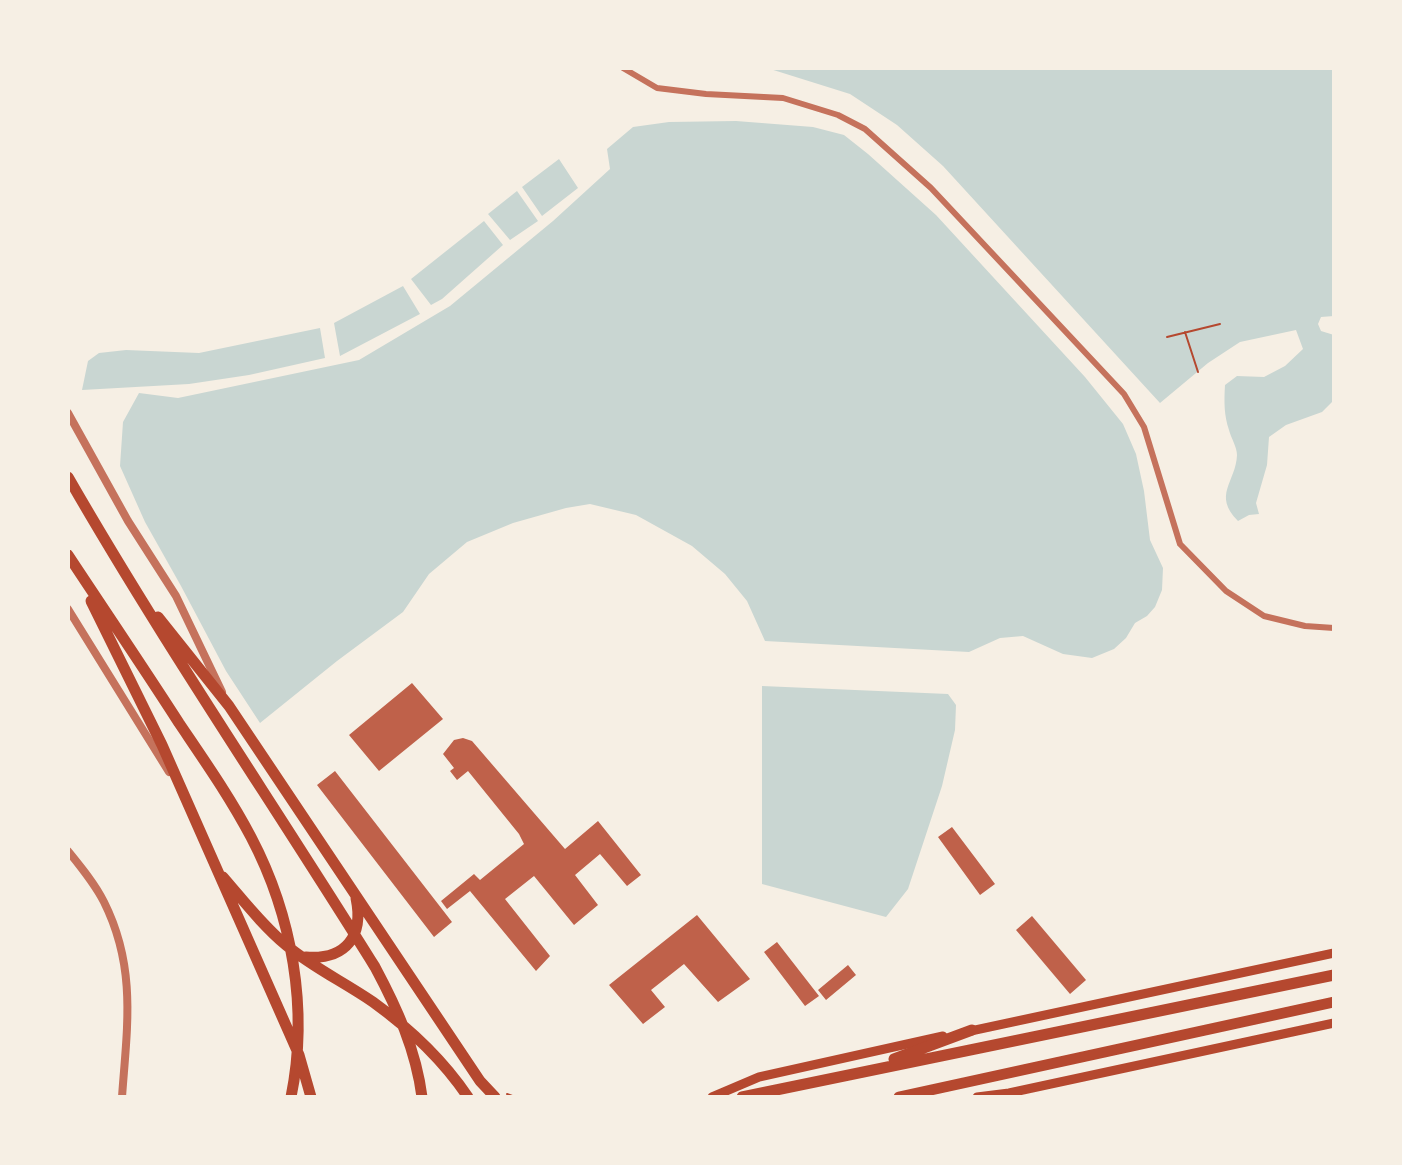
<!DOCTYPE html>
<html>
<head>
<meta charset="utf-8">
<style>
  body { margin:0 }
  #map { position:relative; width:1402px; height:1165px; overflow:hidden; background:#f6efe4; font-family:Barlow,sans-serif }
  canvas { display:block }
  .frame { position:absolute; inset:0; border:70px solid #f6efe4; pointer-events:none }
</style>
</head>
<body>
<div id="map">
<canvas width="1402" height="1165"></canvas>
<div class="frame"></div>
</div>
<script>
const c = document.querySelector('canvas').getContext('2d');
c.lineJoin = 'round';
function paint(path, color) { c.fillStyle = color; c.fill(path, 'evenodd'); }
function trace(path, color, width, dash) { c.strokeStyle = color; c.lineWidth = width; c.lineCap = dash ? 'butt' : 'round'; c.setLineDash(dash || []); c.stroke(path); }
paint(new Path2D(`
  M767,68H1334V316L1321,317L1318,324L1321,331L1334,335V400L1322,412L1286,425L1269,437L1267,465L1256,503L1259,514L1249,515L1238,521C1212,495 1236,482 1237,455C1237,447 1231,438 1229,430C1224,415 1224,402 1225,385L1237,376L1264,377L1285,366L1303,349L1296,330L1240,342L1208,363L1160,403L943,166L897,125L850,94Z
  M736,121L813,127L844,135L868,154L936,215L1085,377L1123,424L1136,454L1144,491L1150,540L1163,568L1162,590L1155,607L1147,616L1135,623L1126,638L1114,649L1092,658L1063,654L1023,636L1000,638L969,652L765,641L747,601L725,574L692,546L636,515L590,504L566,508L513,523L467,542L429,574L403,612L337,661L260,723L226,671L181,586L145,522L120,466L123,422L139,393L178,398L359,360L450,306L553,221L610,169L607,149L633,127L669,122Z
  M559,159L578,188L542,216L522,187Z
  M517,191L538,221L510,240L488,214Z
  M484,221L503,245L442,299L431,305L411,279Z
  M403,286L420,314L340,356L334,323Z
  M320,328L325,358L249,375L189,384L82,390L88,361L99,353L126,350L199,353Z
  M762,686L948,694L956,705L955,730L942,786L908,889L886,917L762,884Z`), '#c9d6d2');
paint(new Path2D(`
  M412,683L443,719L379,771L349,735Z
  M463,738L472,741L565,849L598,821L641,875L627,886L600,854L575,875L598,905L574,925L534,876L505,899L550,956L536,971L470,891L447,909L441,901L474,874L480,880L524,844L519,834L468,771L457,780L450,771L454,768L443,754L454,740Z
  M335,771L452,922L434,937L317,785Z
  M952,827L995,884L980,895L938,837Z
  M697,915L750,979L718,1002L684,964L651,990L665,1007L643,1024L609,985Z
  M1032,916L1086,980L1070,994L1016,930Z
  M777,942L819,996L805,1006L764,952Z
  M848,965L856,975L826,1000L818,990Z`), '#bf614a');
trace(new Path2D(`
  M1185,332L1198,372
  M1167,337L1220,324
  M507,1094L515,1097`), '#b5482f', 2);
trace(new Path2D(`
  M623,68L657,88L706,94L783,98L838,115L865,129L931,188L1124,394L1144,427L1180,544L1226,591L1264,616L1305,626L1334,628`), '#c5725c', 6);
trace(new Path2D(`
  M68,413L128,521L176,596L222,692
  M68,609L169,772
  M68,851C81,867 95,884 104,902C137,968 127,1027 122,1097`), '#c5725c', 8);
trace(new Path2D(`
  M966,1032L1334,953
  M712,1097L759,1077L943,1036
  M977,1097L1009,1093L1334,1023`), '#b5482f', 9);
trace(new Path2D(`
  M68,477C164,644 273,803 375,967C397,1008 416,1050 422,1097
  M68,555C105,611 143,667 179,723C204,760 230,797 251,837C292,915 309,1009 291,1097
  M91,601L162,745L299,1055L311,1097
  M158,617L229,706L480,1081L495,1097
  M223,877C243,900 262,925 286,945C312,967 344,982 373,1002C409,1028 443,1060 468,1097
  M306,957C346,960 364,936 356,898
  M894,1059L972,1030
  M742,1097L1334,975
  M899,1097L1334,1002`), '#b5482f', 11);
</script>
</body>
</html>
